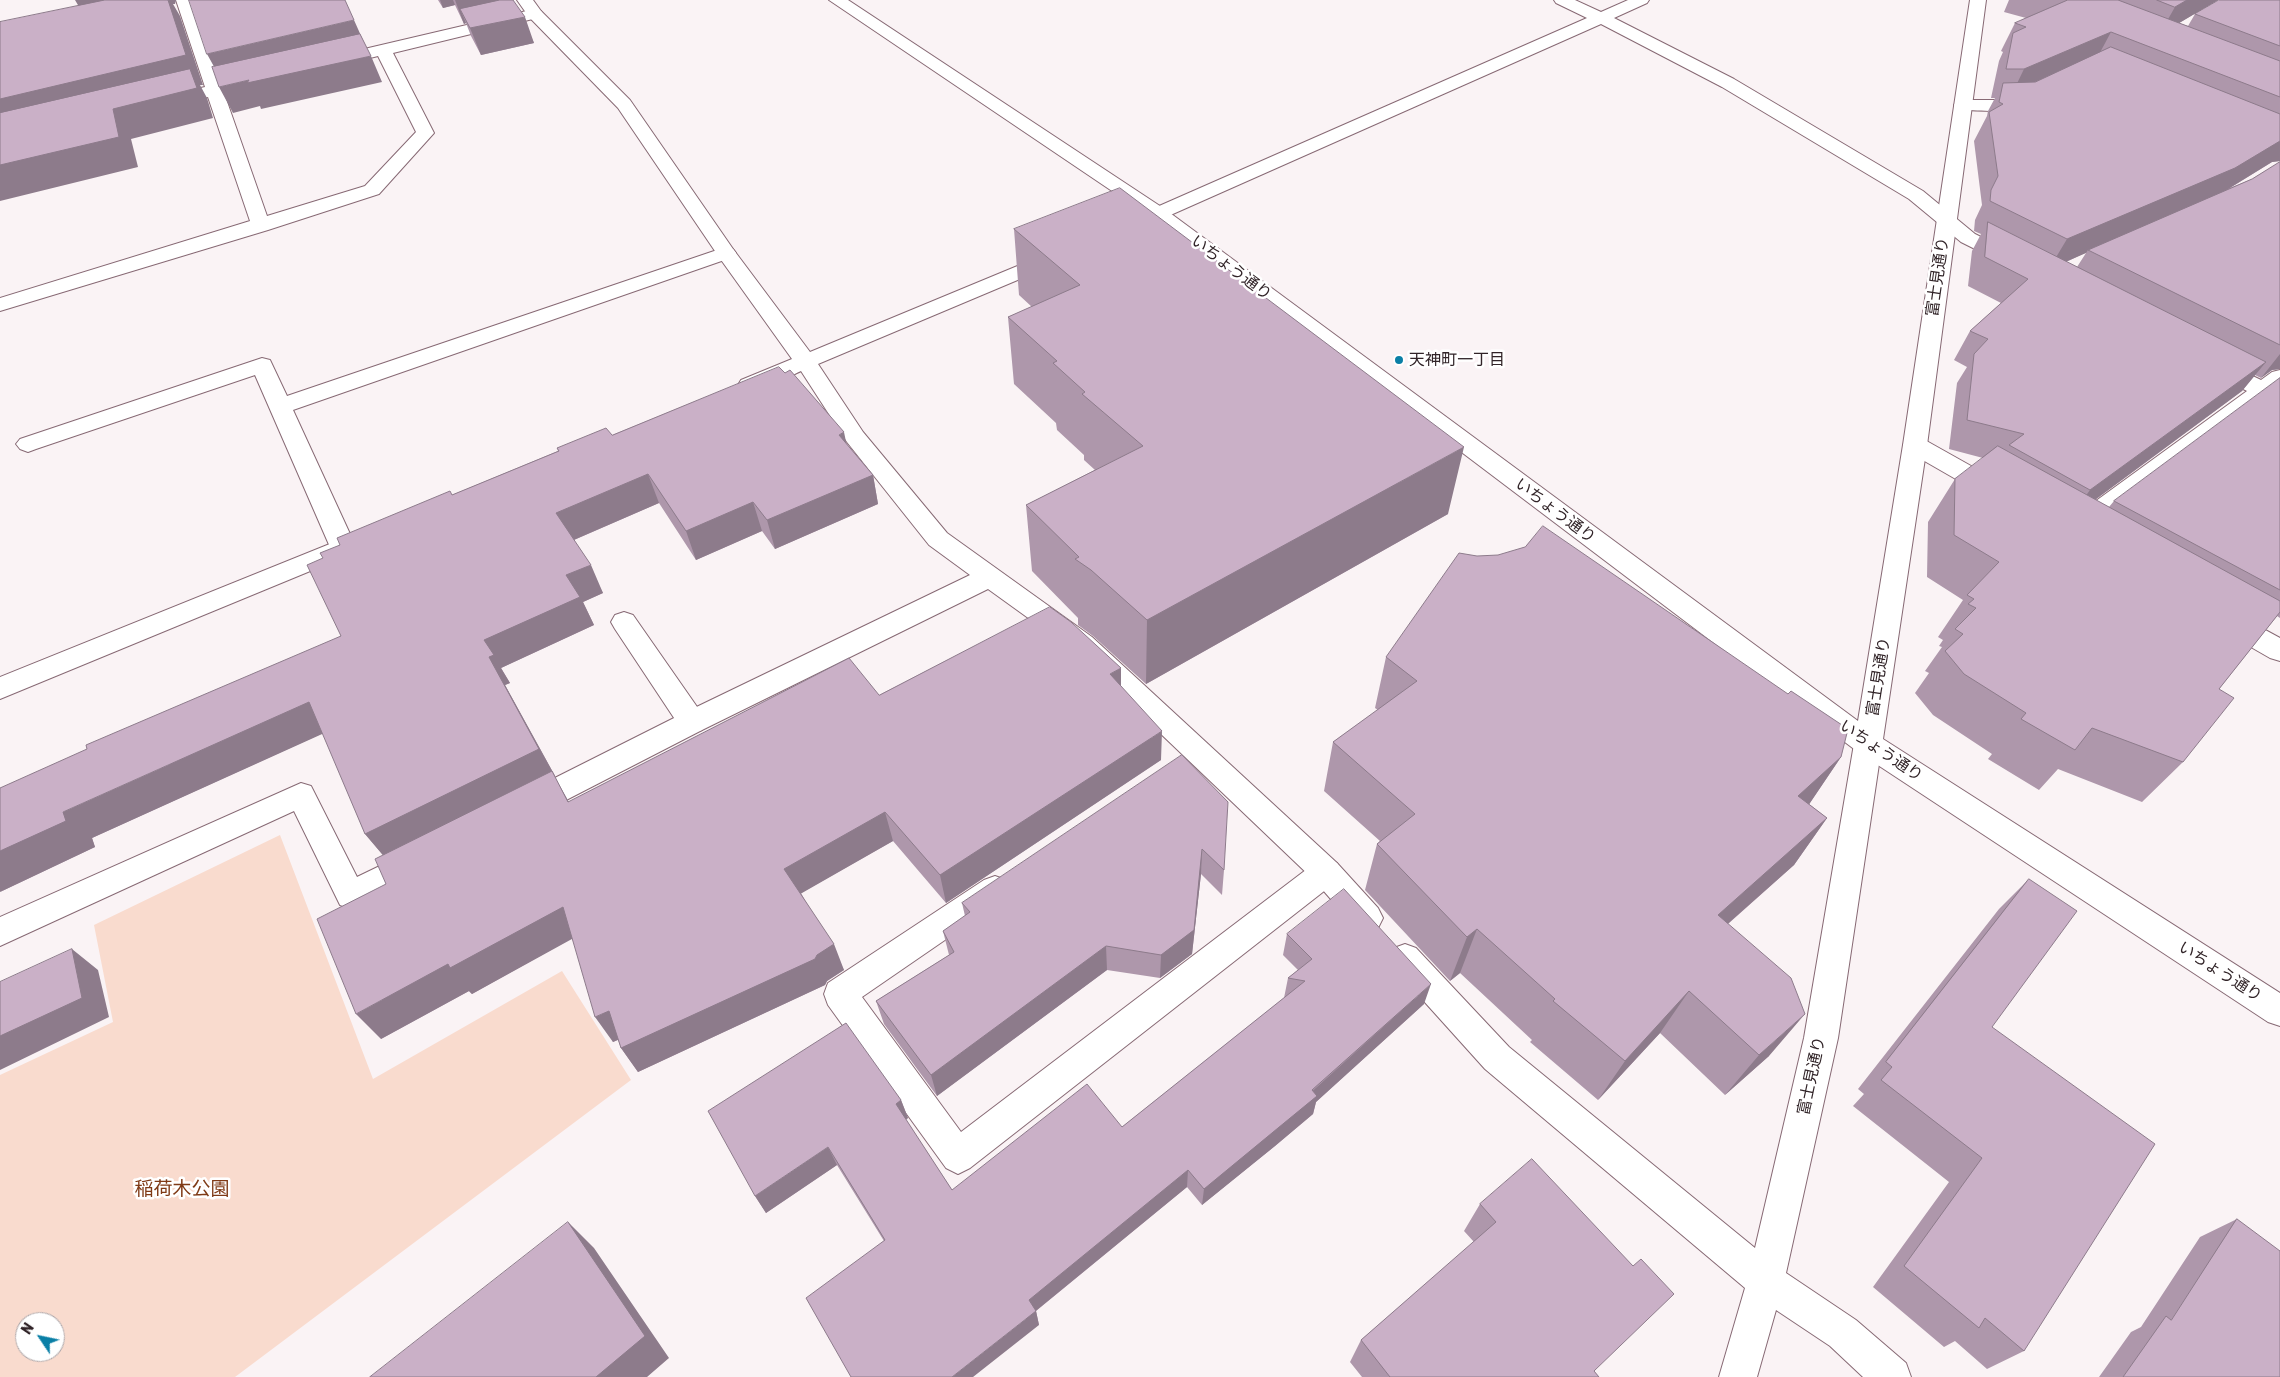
<!DOCTYPE html>
<html>
<head>
<meta charset="utf-8">
<style>
  body { margin:0 }
  #map { position:relative; width:2280px; height:1377px; overflow:hidden; background:#faf3f5; font-family:Rubik,sans-serif }
  canvas { display:block }
  .north { position:absolute; left:15px; top:1312px; width:50px; height:50px; box-sizing:border-box; background:#fff; border:1px solid #ada7a9; border-radius:50%; rotate:304deg; font-size:14px; font-weight:700; line-height:20px; text-align:center; color:#312428 }
  .north::after { content:''; display:block; margin:auto; width:18px; height:22px; background:#0a7fa6; clip-path:polygon(50% 0,100% 100%,50% 72%,0 100%) }
</style>
</head>
<body>
<div id="map">
<canvas width="2280" height="1377"></canvas>
<div class="north">N</div>
</div>
<script>
const c = document.querySelector('canvas').getContext('2d');
c.lineJoin = 'round';
function paint(path, color) { c.fillStyle = color; c.fill(path, 'evenodd'); }
function trace(path, color, width, dash) { c.strokeStyle = color; c.lineWidth = width; c.lineCap = dash ? 'butt' : 'round'; c.setLineDash(dash || []); c.stroke(path); }
function label(font, color, halo, rows, align = 'center') {
  c.font = font + ' Rubik,"Noto Sans JP",sans-serif'; c.lineWidth = 5; c.setLineDash([]); c.textBaseline = 'middle'; c.strokeStyle = halo; c.fillStyle = color; for (const [text, x, y, turn = 0] of rows) {
    c.save(); c.translate(x, y); c.rotate((+turn || 0) * Math.PI / 180); c.textAlign = isNaN(turn) ? turn : align; if (halo) c.strokeText(text, 0, 0); c.fillText(text, 0, 0); c.restore();
  }
}
paint(new Path2D(`
  M280,835L373,1079L562,971L631,1080L235,1377H0V1075L113,1022L94,925ZM25,1322H55V1352H25Z`), '#f9dbce');
const service = new Path2D(`
  M176,0H192L221,83L256,75L262,76L265,80L262,84L224,93L267,216L365,186L416,132L378,56L366,59L360,58L357,54L360,50L535,9L541,11L543,14L541,17L393,53L434,133L379,194L268,230L0,311V298L250,221L208,97L167,106L161,105L158,101L161,97L205,87Z
  M726,247L733,249L736,253L733,257L293,410L356,547L352,553L343,556L334,553L330,547L255,375L36,449L28,452L20,449L16,444L20,439L262,358L270,360L287,396Z
  M624,612L633,615L702,714L706,722L702,730L692,733L682,730L615,629L611,622L615,615Z
  M1326,859L1337,863L1341,872L1337,881L970,1168L958,1174L946,1168L828,1005L824,994L828,983L984,880L995,876L1006,880L1010,889L1006,898L862,997L961,1132L1315,863Z`);
const minor = new Path2D(`
  M517,0H533L541,11L630,100L733,249L810,352L1044,255L1051,253L1058,255L1061,259L1058,263L818,364L863,432L947,533L1092,637L1337,863L1378,908L1383,918L1378,928L1367,932L1356,928L1315,881L1074,651L988,589L702,730L539,814L529,817L519,814L514,805L519,796L682,714L970,575L929,545L847,442L801,371C784,379 760,395 741,390L738,385L741,380L792,359L719,257L618,108L529,17Z
  M1554,0H1575L1601,12L1628,0H1649L1647,3L1614,18L1734,79L1923,191L1975,234L2017,255L2020,259L2017,263L2010,265L2003,263L1961,242L1909,199L1722,87L1601,24L1139,229L1132,231L1125,229L1122,225L1125,221L1587,18L1556,3Z
  M2028,93L2034,94L2037,98C2024,116 1983,110 1963,110L1957,109L1954,105L1957,101L1963,100H2010Z
  M2217,359L2261,380L2272,372L2280,370V406L2264,400L2085,534L2076,537L2067,534L2064,528L2067,522L2247,391L2209,371L2206,366L2209,361Z
  M1915,437L1923,439L2005,485L2008,491L2005,497L1996,499L1987,497L1907,451L1903,445L1907,439Z
  M357,533L366,536L370,542L366,548L0,699V677Z
  M2225,610L2234,613L2280,638V661L2270,658L2216,627L2212,620L2216,613Z
  M1868,733L1878,736L1882,744L1838,1038L1786,1273L1856,1320L1906,1363L1911,1377H1863L1830,1346L1776,1310L1757,1377H1719L1745,1288L1485,1069L1394,968L1389,958L1394,948L1405,944L1416,948L1509,1047L1755,1248L1804,1038L1854,744L1858,736Z
  M301,783L311,786L357,877L417,848L428,852L432,861L428,870L362,905L351,909L340,905L294,811L0,946V917Z`);
const tertiary = new Path2D(`
  M829,0H848L1166,210L1858,721L1903,445L1970,0H1986L1927,445L1883,739L2280,993V1026L2268,1022L1858,752L1152,218Z`);
trace(service, '#876974', 2);
trace(minor, '#876974', 2);
trace(tertiary, '#876974', 2);
paint(service, '#fff');
paint(minor, '#fff');
paint(tertiary, '#fff');
paint(new Path2D(`
  M438,0H513L534,43L481,55L471,36L466,23L464,24L455,5L443,8Z
  M2009,0H2218L2179,23L2188,26L2195,14L2280,0V161L2272,162L2230,188L2252,179L2280,162V369L2272,370L2261,378L2255,375L2242,391L2095,500L2109,507L2114,501L2280,378V618L2277,616L2219,689L2183,762L2142,802L2058,769L2039,790L1988,759L1992,754L1933,715L1915,693L1929,673L1925,671L1942,647L1939,646L1943,640L1938,637L1963,600L1927,577L1928,522L1955,479L1983,458L1949,449L1957,383L1967,367L1954,360L1970,331L2001,303L1968,286L1972,251L1981,234L1974,231L1975,220L1982,205L1974,141L1987,116L1988,111L1995,98H1991L1999,61L2003,52L2001,51L2015,23L2026,18L2004,12ZM2085,253H2086L2077,267L2066,262Z
  M1014,229L1448,514L1146,684L1093,636L1078,625V618L1032,571L1026,505L1095,470L1084,460V455L1057,430L1056,423L1014,384L1008,317L1032,307L1019,295Z
  M612,435L847,444L873,475L878,504L775,549L762,531L696,560L659,503L574,540L603,593L583,602L594,625L501,668L510,683L505,685L555,776H554L569,802L879,695L1121,686L1161,760L946,903L893,841L801,893L844,970L827,981L825,985L638,1072L621,1048L618,1040L613,1042L572,938L472,994L469,991L381,1039L386,884L383,855L365,834L323,733L92,838L95,847L0,892L341,636L323,558L340,545L452,495L558,451L557,448Z
  M1386,657L1841,757L1809,804L1827,818L1794,865L1728,924L1769,1056L1725,1095L1660,1033L1598,1100L1530,1042L1532,1040L1460,973L1450,981L1365,890L1377,844L1380,841L1324,791L1333,742L1378,710L1375,708Z
  M1182,755L1224,870L1222,895L1201,874L1192,954L1160,978L1107,970L937,1096L884,1024L876,1001L949,955L943,931L965,916L962,903Z
  M2029,879L1992,1027L2024,1351L1987,1369L1955,1341L1944,1347L1873,1287L1949,1182L1853,1106L1864,1094L1858,1089L1999,909Z
  M1287,934L1424,1004L1316,1102L1313,1114L1275,1146L1202,1205L1187,1187L1036,1311L1039,1325L884,1241L837,1165L766,1213L755,1196L901,1100L908,1118L906,1120L952,1190L1122,1127L1284,998L1288,978L1298,970L1283,955Z
  M1532,1159L1594,1371L1599,1377H1362L1350,1362L1361,1340L1474,1242L1464,1231L1480,1204Z
  M2237,1219L2280,1377H2099L2131,1332L2141,1327L2200,1237Z`), '#ae97ab');
paint(new Path2D(`
  M75,0H176L175,4H173L180,16L203,85H200L207,98L213,118L131,139L138,167L0,201V99L88,22Z
  M440,0H453L455,5L443,8Z
  M455,0H508L460,9L466,23L464,24Z
  M2187,0H2218L2159,35L2175,7Z
  M525,17L534,43L481,55L470,28Z
  M354,20L366,47L222,81L207,54Z
  M2111,32L2096,60L2010,98L2024,69Z
  M371,56L382,82L261,109L260,106L233,113L219,87L249,80Z
  M2280,141V161L2272,162L2215,197L2088,250L2086,253L2049,269L2067,239Z
  M2280,354V369L2272,370L2261,378Z
  M2266,362L2242,391L2069,519L2090,490Z
  M844,432L850,461L839,435Z
  M1464,447L1448,514L1146,684L1147,620Z
  M648,474L659,503L569,542L556,513Z
  M873,475L878,504L775,549L767,520Z
  M753,502L762,531L696,560L686,531Z
  M591,565L603,593L583,602L594,625L501,668L510,683L505,685L555,776H554L585,831L387,860L365,834L489,657L484,640L566,575Z
  M1121,668V699L1110,674Z
  M309,702L331,730L92,838L95,847L0,892V851L63,812Z
  M1162,731L1161,760L946,903L940,875Z
  M1841,757L1808,806L1798,796Z
  M885,812L893,841L795,897L784,869Z
  M1827,818L1794,865L1688,959L1718,915Z
  M1202,849L1201,874L1192,954L1160,978L1161,955Z
  M563,907L581,934L472,994L469,991L381,1039L356,1014L448,964Z
  M1477,929L1460,973L1450,981L1467,937Z
  M834,944L844,970L827,981L825,985L638,1072L621,1048Z
  M1106,946L1107,970L937,1096L931,1075Z
  M72,949L98,970L109,1017L0,1070V1036Z
  M1431,984L1424,1004L1316,1102L1313,1114L1275,1146L1202,1205L1204,1189Z
  M1689,991L1660,1033L1598,1100L1625,1061Z
  M609,1011L626,1036L613,1042L595,1017Z
  M1805,1014L1769,1056L1725,1095L1759,1055Z
  M901,1100L908,1118L902,1122L896,1104Z
  M828,1147L837,1165L766,1213L755,1196Z
  M1188,1170L1187,1187L1032,1314L1029,1300Z
  M568,1222L594,1248L669,1358L647,1377H596Z
  M1036,1311L1039,1325L973,1377H952Z`), '#8d7b8b');
const building = new Path2D(`
  M105,0H168L186,55L0,99V22Z
  M189,0H345L354,20L207,54Z
  M500,0H513L525,17L470,28L460,9Z
  M2068,0H2118L2280,61V97L2111,32L2024,69H2006L2013,33L2026,27L2015,23Z
  M2157,0H2187L2175,7Z
  M2219,0H2280V46L2195,14Z
  M360,34L371,56L247,83L249,80L219,87L212,67Z
  M2111,47L2280,114V141L2235,168L2067,239L1990,201L1991,190L1998,176L1989,112L2003,104L1999,102L2003,83L2035,82Z
  M190,69L197,88L113,109L119,137L0,165V113Z
  M2280,162V345L2088,250L2252,179Z
  M1120,188L1464,447L1147,620L1091,570L1075,559L1079,557L1026,505L1143,446L1082,394L1085,392L1053,363L1057,361L1008,317L1080,285L1014,229Z
  M1988,222L2266,362L2090,490L2009,445L2024,434L1967,420L1974,354L1988,339L1970,331L2028,279L1985,257Z
  M779,367L785,373L790,370L844,432L839,435L873,475L767,520L753,502L686,531L648,474L556,513L591,565L566,575L580,597L484,640L494,655L489,657L539,749L365,834L309,702L63,812L66,821L0,851V788L87,749L86,745L341,636L307,565L323,558L320,553L340,545L337,538L450,491L452,495L559,451L557,448L606,428L612,435Z
  M2280,378V590L2114,501Z
  M1998,446L2280,601V612L2219,689L2234,698L2183,762L2092,728L2075,750L2021,719L2026,713L1964,674L1945,651L1963,634L1955,629L1976,608L1968,604L1974,599L1967,595L1999,562L1954,535L1955,479Z
  M1543,526L1788,694L1791,691L1848,729L1841,757L1798,796L1827,818L1718,915L1791,978L1805,1014L1759,1055L1689,991L1625,1061L1553,1001L1555,999L1477,929L1467,937L1377,844L1415,814L1333,742L1417,681L1386,657L1459,553L1477,556L1498,555L1525,547Z
  M1050,607L1071,622L1121,668L1110,674L1162,731L940,875L885,812L784,869L834,944L817,955L815,959L621,1048L609,1011L595,1017L563,907L450,968L448,964L356,1014L317,919L386,884L375,859L552,771L568,802L849,658L879,695Z
  M1182,755L1228,802L1224,870L1202,849L1194,930L1161,955L1106,946L931,1075L876,1001L954,952L943,931L970,912L962,903Z
  M2029,879L2077,911L1992,1027L2155,1144L2024,1351L1985,1318L1979,1328L1904,1266L1982,1158L1881,1080L1892,1067L1886,1062Z
  M1344,889L1431,984L1312,1090L1317,1096L1278,1128L1204,1189L1188,1170L1029,1300L1036,1311L952,1377H851L806,1298L885,1240L828,1147L755,1196L708,1111L846,1023L901,1100L896,1104L952,1190L1087,1084L1122,1127L1305,981L1288,978L1312,959L1287,934Z
  M72,949L82,998L0,1036V982Z
  M1532,1159L1633,1266L1641,1259L1674,1294L1594,1371L1599,1377H1390L1361,1340L1496,1222L1480,1204Z
  M2237,1219L2280,1251V1377H2123L2166,1316L2171,1320Z
  M568,1222L645,1336L596,1377H370Z`);
paint(building, '#cab0c7');
trace(building, '#8d7b8b', 1);
for (const [x, y, r, color] of [
  [1399,360,5,"#0a7fa6"]
]) { const dot = new Path2D(); dot.arc(x, y, r, 0, 2 * Math.PI); c.fillStyle = color; c.fill(dot); trace(dot, '#fff', 2); }
label('16px', '#312428', '#fff', [
  ["いちょう通り",1231,268,37],
  ["富士見通り",1938,277,-82],
  ["いちょう通り",1555,511,37],
  ["富士見通り",1879,677,-81],
  ["いちょう通り",1881,751,34],
  ["いちょう通り",2220,972,33],
  ["富士見通り",1812,1076,-78]
]);
label('16px', '#312428', '#fff', [
  ["天神町一丁目",1409,360]
], 'left');
label('19px', '#7f3a16', '#fff', [
  ["稲荷木公園",182,1190]
]);
</script>
</body>
</html>
